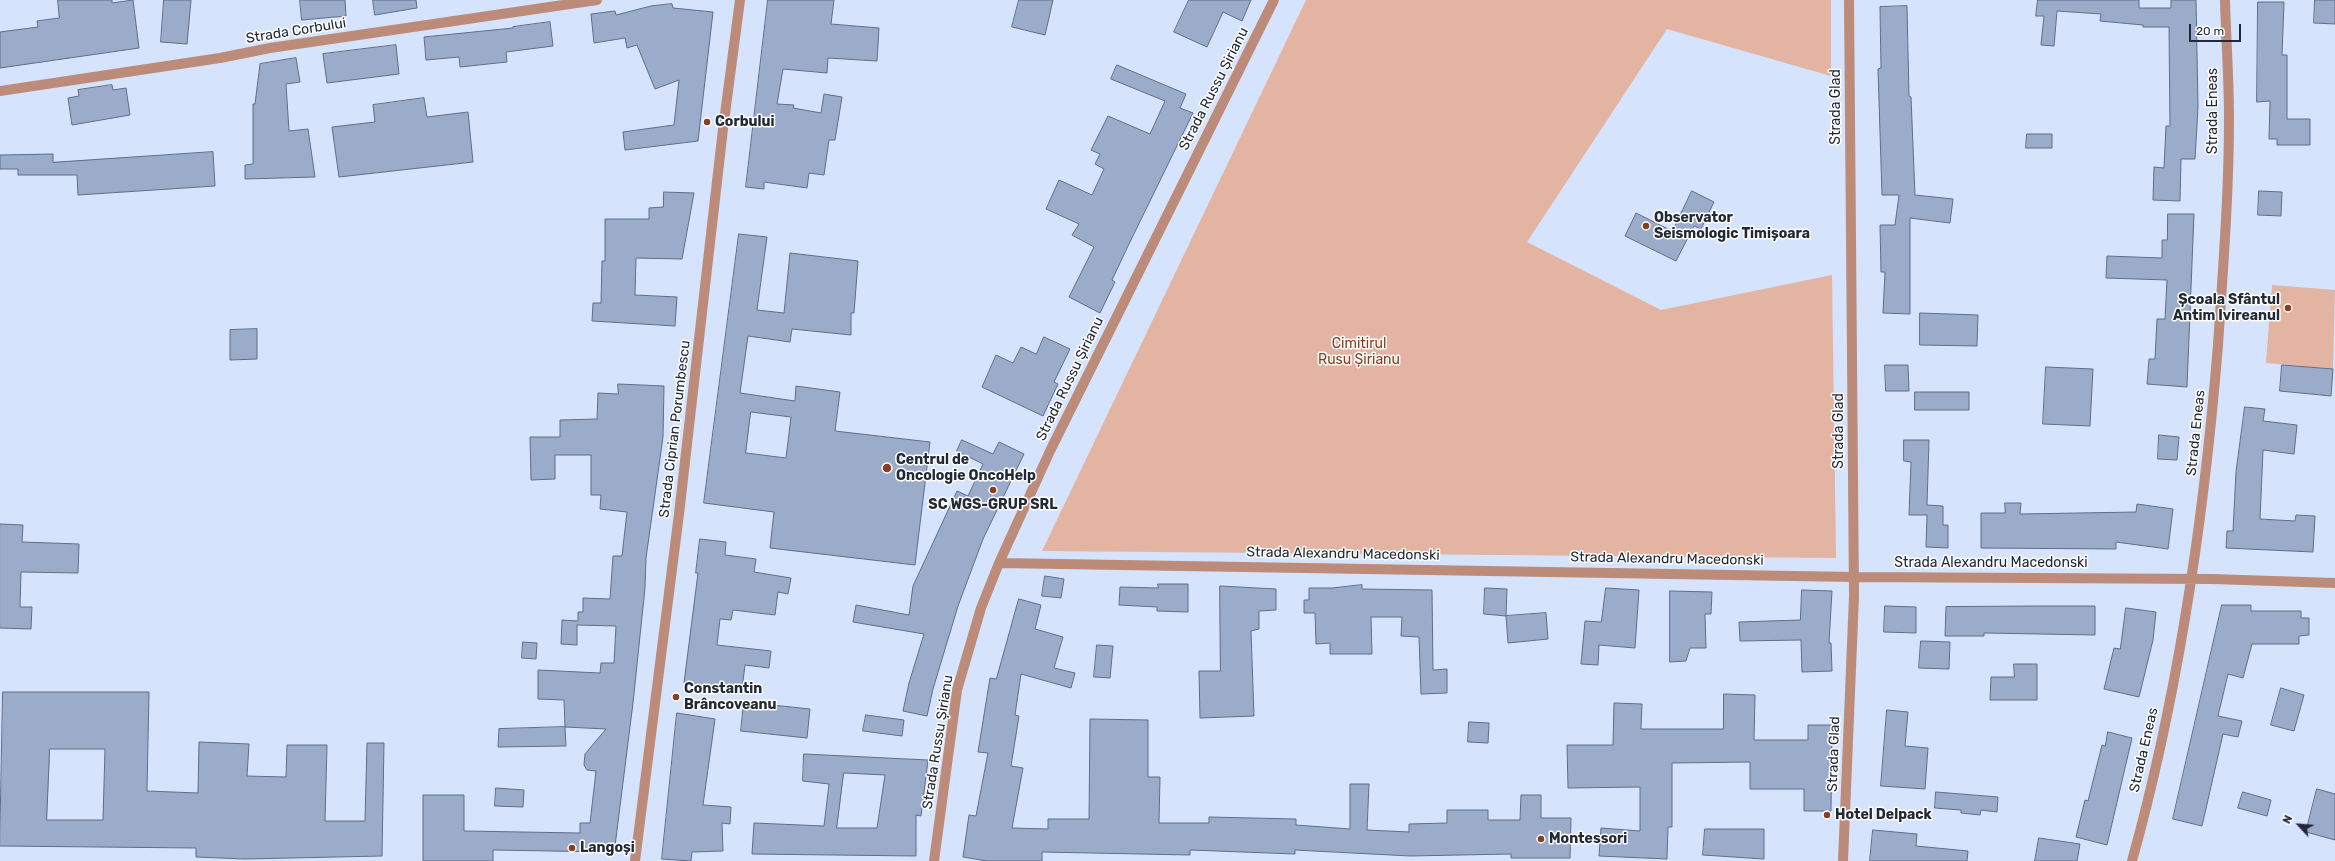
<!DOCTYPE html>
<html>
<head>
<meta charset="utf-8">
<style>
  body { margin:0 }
  #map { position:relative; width:2335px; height:861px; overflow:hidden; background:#d6e3fd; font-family:Rubik,sans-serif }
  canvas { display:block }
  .north { position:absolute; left:2279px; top:805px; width:40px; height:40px; -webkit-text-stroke:3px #fff; paint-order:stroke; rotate:296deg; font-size:11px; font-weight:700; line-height:16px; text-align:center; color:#222835 }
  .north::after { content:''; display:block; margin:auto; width:14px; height:18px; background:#222835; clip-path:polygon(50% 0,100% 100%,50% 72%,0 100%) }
  .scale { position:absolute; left:2189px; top:24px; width:52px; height:18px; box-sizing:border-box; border:2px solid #222835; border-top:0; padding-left:5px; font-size:12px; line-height:14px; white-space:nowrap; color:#222835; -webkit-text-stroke:3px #fff; paint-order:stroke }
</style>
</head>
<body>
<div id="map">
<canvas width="2335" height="861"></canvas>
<div class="north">N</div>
<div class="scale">20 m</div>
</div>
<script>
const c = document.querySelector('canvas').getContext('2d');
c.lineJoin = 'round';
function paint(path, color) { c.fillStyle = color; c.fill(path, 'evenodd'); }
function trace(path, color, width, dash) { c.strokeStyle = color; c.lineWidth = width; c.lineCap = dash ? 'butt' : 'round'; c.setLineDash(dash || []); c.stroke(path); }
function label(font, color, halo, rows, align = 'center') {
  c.font = font + ' Rubik,sans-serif'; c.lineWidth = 3; c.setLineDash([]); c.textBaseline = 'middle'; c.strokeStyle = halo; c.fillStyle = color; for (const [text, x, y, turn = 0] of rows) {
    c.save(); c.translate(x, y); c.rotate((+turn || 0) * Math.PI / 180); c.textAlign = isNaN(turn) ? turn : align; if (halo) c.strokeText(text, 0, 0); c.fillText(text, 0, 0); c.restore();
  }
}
paint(new Path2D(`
  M1306,0H1831V76L1667,29L1527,242L1661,310L1832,275L1836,558L1042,551Z
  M2272,285L2335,290L2333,369L2266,363Z`), '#e4b4a2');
const building = new Path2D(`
  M58,0H112V3L133,0L139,48L0,68V32L38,27L37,21L59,18Z
  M164,0H191L187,44L161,42Z
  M300,0H345L346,16L302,20Z
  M373,0H416L417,8L375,15Z
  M768,0H834L831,24L879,28L877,61L828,58L827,73L783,69L777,104L794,105L793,108L821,113L824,94L842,97L835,140H829L824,175L809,173L807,188L764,182V189L746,187Z
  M1019,0H1053L1045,35L1012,27Z
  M1189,0H1251L1242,21L1223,12L1207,47L1174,32Z
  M2038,0H2139V8H2171V0H2196L2198,107L2195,159H2181L2180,201L2153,200L2154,167L2164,168L2166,126H2170L2169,27H2143V25L2100,21L2101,14L2057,11L2054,46L2041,45L2044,16H2036Z
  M2315,0H2335V24L2314,23Z
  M2258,2H2284L2282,55H2287V119H2310V145H2277V139H2269L2270,101L2257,102Z
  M672,4L673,8L713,12L698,141L625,150L623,132L674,125L679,80L655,89L637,45L627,48L625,38L594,43L591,14L615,11L616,15L651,6Z
  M1907,6L1909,96L1911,97L1915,195L1953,199L1950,223L1910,218V314L1883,313L1885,272H1881L1880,225H1895L1899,195H1882L1878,69L1881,68L1880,7Z
  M550,22L553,46L506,52L507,62L460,67L459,57L426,60L424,37L513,28V27Z
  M396,45L399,74L327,83L323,54Z
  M296,58L300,82L286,84L289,131L308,129L315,177L245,179V165L253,164V104H255L260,64Z
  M1117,65L1186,94L1180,108L1193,113L1128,246L1112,280L1115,282L1100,313L1069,297L1094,247L1072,235L1079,224L1046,209L1059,180L1092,195L1104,169L1095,164L1100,154L1091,150L1108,116L1150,134L1165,101L1111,79Z
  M112,85L113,90L126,88L130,115L72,125L68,98L79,96L78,90Z
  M424,98L427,117L468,112L473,162L339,177L332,127L375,122L373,105Z
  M2027,134H2052V148H2026Z
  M213,152L215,186L78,195L77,175H18V169H0V155L53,154V162Z
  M1692,191L1714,202L1701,229L1694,226L1676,261L1625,236L1636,213L1672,231Z
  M2259,191L2282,192L2281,216L2258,215Z
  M664,192L694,193L682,259L636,258L635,295L677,297L675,326L592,321L593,303H601L602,261H605V219H649V208L663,207Z
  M2168,214H2194L2187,387L2147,384L2149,359H2155L2157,319H2165L2167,280L2106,278L2107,256L2162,258V240H2167Z
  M739,234L767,237L757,310L784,313L790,253L858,261L854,313H851V335L792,329L790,342L748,336L740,393L795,401L796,386L840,392L835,431L930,442L915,565L770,548L774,512L704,503ZM751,412L791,417L786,458L746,453Z
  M1920,313L1978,315L1977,346L1920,345Z
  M257,329V359L230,360V330Z
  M1044,337L1070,349L1054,382L1058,384L1043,416L982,387L996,355L1013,363L1021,347L1036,354Z
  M1885,365H1908L1909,391H1886Z
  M2282,365L2333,369L2331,396L2280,391Z
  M2046,367L2093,369L2090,426L2043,424Z
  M618,384L664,386L663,437L646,558L645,588L633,703L615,846L608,852L493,850V861H423V795H464V831L580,833V823H590L596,771L587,770L584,765L585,754L606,729L565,727L564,700L538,699V670L600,673L601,663H614L616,626L577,625V645L561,644L562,620L578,621V612H583V598L610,599L613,556H622L627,512L600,509L601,495H591V455H555V479L531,480L530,437H560V420L597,419L598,393L618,394Z
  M1915,392H1969V410H1915Z
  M2245,407L2265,409L2263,421L2297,425L2294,454L2263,450L2260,519L2295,521L2296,515L2315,516L2313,552L2226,548L2227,531H2233L2236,472Z
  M2159,435L2179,437L2177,460L2158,459Z
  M962,440L993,454L999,442L1024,454L983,539L958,606L933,689L927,716L903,711L909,683L924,634L853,622L856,605L909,615L913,586L957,491L968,496L983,464L957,451Z
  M1904,440H1929L1927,505L1943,506V525H1948V548L1926,547L1927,515H1909L1911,462L1904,461Z
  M2005,503H2021L2020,514L2136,512L2137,504L2173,509L2168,549L2116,542V549L1981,548V513H2005Z
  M0,524L23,525L22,542L79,544L78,573L21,572L20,607H32L31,629L0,628Z
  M700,539L726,542L725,555L756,559L754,572L791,578L788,594L778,592L775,615L733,610L731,620L720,619L717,645L771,651L769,668L745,665L742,689L684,683L698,573H696Z
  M1045,576L1064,579L1061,598L1042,596Z
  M1158,584H1188V612L1157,611V607L1119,605L1120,587L1158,588Z
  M1362,585V589L1432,590L1433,670L1447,669V693L1421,694L1419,637L1401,636L1402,617H1371L1372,654H1330V643L1316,644L1315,613H1304V600H1309V588H1332Z
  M1220,586L1276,589V610L1259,611V629L1251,631L1254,716L1200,718L1199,671H1220Z
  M1485,588L1507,589L1506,616L1484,614Z
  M1606,588L1639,590L1635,648L1599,645L1598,665L1581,664L1585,621L1601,622Z
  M1802,590L1832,591L1829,643H1831L1832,671L1802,672L1801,640L1740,641L1739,622L1800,620Z
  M1670,591L1712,592L1711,614H1705L1706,648H1690L1686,661L1670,662Z
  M1019,599L1041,605L1035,629L1063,637L1054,668L1075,673L1071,688L1021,674L1015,715L1019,716L1011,766L1023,768L1012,828L1048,829V819H1089L1090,719L1148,720V777H1160L1159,823H1209V817L1296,819V825L1350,829V784H1369L1367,830L1409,832V824L1447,823V810H1488V820H1520L1521,795H1541V818H1571L1570,858H1511V854L1410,856L1295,850V854L1190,850V855L1042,852V861H987L963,857L969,815L976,816L988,753L978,752L990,678L996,679Z
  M2222,605H2251V611H2301V618H2309V635L2299,636V644H2252L2243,678L2228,674L2218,716L2242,721L2238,737L2223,734L2202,826L2173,819Z
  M1885,606L1916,607V633L1884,632Z
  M2034,606H2095V635L1984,633V636H1945L1946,607Z
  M2126,608L2156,612L2153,640L2139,697L2104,689L2114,648L2120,649Z
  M1546,613L1548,639L1508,643L1506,616Z
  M1921,641L1950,642L1949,669L1919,668Z
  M523,642L537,643L536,659L522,658Z
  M1097,645L1113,646L1110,678L1094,677Z
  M2014,664H2037V700H1990L1991,677H2014Z
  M2281,688L2304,695L2294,731L2271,725Z
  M3,692H149L147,791L198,793L199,742L249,744L247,776L286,777L287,745H327L325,821H365L367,743H384L382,856L245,859L196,857V848L0,846ZM50,749H105L103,820H47Z
  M1724,694L1755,695L1754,740H1808V725H1832L1831,811H1804V789H1750V762L1672,763V827H1668L1667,859L1599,856L1601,828L1640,831V787L1568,788L1567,745H1613L1614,703L1642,704L1641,729H1723Z
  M744,702L810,709L807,738L741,731Z
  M1887,710L1908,712L1905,746L1928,748L1925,789L1881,786Z
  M677,713L715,719L703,805L731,807L730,824L722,823L723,851L692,852L691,861L662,859Z
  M866,715L904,720L902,736L863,731Z
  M1469,722L1489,723L1488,743L1468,742Z
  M565,727L566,746L498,747L499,729Z
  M2108,732L2132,738L2107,845L2076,837L2085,800L2088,801L2102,745L2105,746Z
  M804,754L928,760L921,816L916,815V856L752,854L754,823L824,826L829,784L803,781ZM844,773L885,775L877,828H837Z
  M496,788L524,790L523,807L495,806Z
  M2317,789L2335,794V840L2306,832Z
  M1936,792L1998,797L1997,812L1981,810L1980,815L1961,813V810L1935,808Z
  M2243,792L2271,800L2267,816L2238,808Z
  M1705,829H1764V859L1703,855Z
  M1873,830L1917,834L1916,846L1968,851L1967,861H1870Z
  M2039,838L2080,844L2077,861H2035Z`);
paint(building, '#9babca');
trace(building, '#5f6d8a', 1);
trace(new Path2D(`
  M0,91L220,58L270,48L597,0
  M999,563L1854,577L2212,579L2335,583
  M934,861L957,690L981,608L999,563L1050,451L1274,0
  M1843,861L1854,596L1849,0
  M2132,861C2179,692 2204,519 2218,345C2223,269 2229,193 2229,118C2229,79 2226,39 2225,0`), '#bc8b79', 10);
trace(new Path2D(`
  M635,861L679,514L723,129L740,0`), '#bc8b79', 10);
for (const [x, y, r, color] of [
  [707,122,4,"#873e21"],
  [1646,226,4,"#873e21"],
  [2288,308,4,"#873e21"],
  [887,468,5,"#873e21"],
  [993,490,4,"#873e21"],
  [676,697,4,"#873e21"],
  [1827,815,4,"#873e21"],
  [1541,839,4,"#873e21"],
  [572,848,4,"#873e21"]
]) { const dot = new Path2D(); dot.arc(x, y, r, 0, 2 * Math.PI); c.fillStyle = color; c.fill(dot); trace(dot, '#fff', 1.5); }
label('14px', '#222835', '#fff', [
  ["Strada Corbului",296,31,-9],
  ["Strada Russu Șirianu",1214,89,-63],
  ["Strada Glad",1836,107,-90],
  ["Strada Eneas",2213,111,-90],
  ["Strada Russu Șirianu",1070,379,-64],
  ["Strada Ciprian Porumbescu",675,429,-83],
  ["Strada Glad",1839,431,-90],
  ["Strada Eneas",2196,433,-84],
  ["Strada Alexandru Macedonski",1343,554,1],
  ["Strada Alexandru Macedonski",1667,559,1],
  ["Strada Alexandru Macedonski",1991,563],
  ["Strada Russu Șirianu",938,742,-81],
  ["Strada Eneas",2144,750,-77],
  ["Strada Glad",1834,754,-88]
]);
label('bold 14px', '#222835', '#fff', [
  ["Corbului",715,122],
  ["Observator",1654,218],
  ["Seismologic Timișoara",1654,234],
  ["Școala Sfântul",2280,300,"right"],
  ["Antim Ivireanul",2280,316,"right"],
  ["Centrul de",896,460],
  ["Oncologie OncoHelp",896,476],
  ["SC WGS-GRUP SRL",993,505,"center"],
  ["Constantin",684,689],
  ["Brâncoveanu",684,705],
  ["Hotel Delpack",1835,815],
  ["Montessori",1549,839],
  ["Langoși",580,848]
], 'left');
label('14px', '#893a1a', '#fff', [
  ["Cimitirul",1359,344],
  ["Rusu Șirianu",1359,360]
]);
</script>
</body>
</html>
